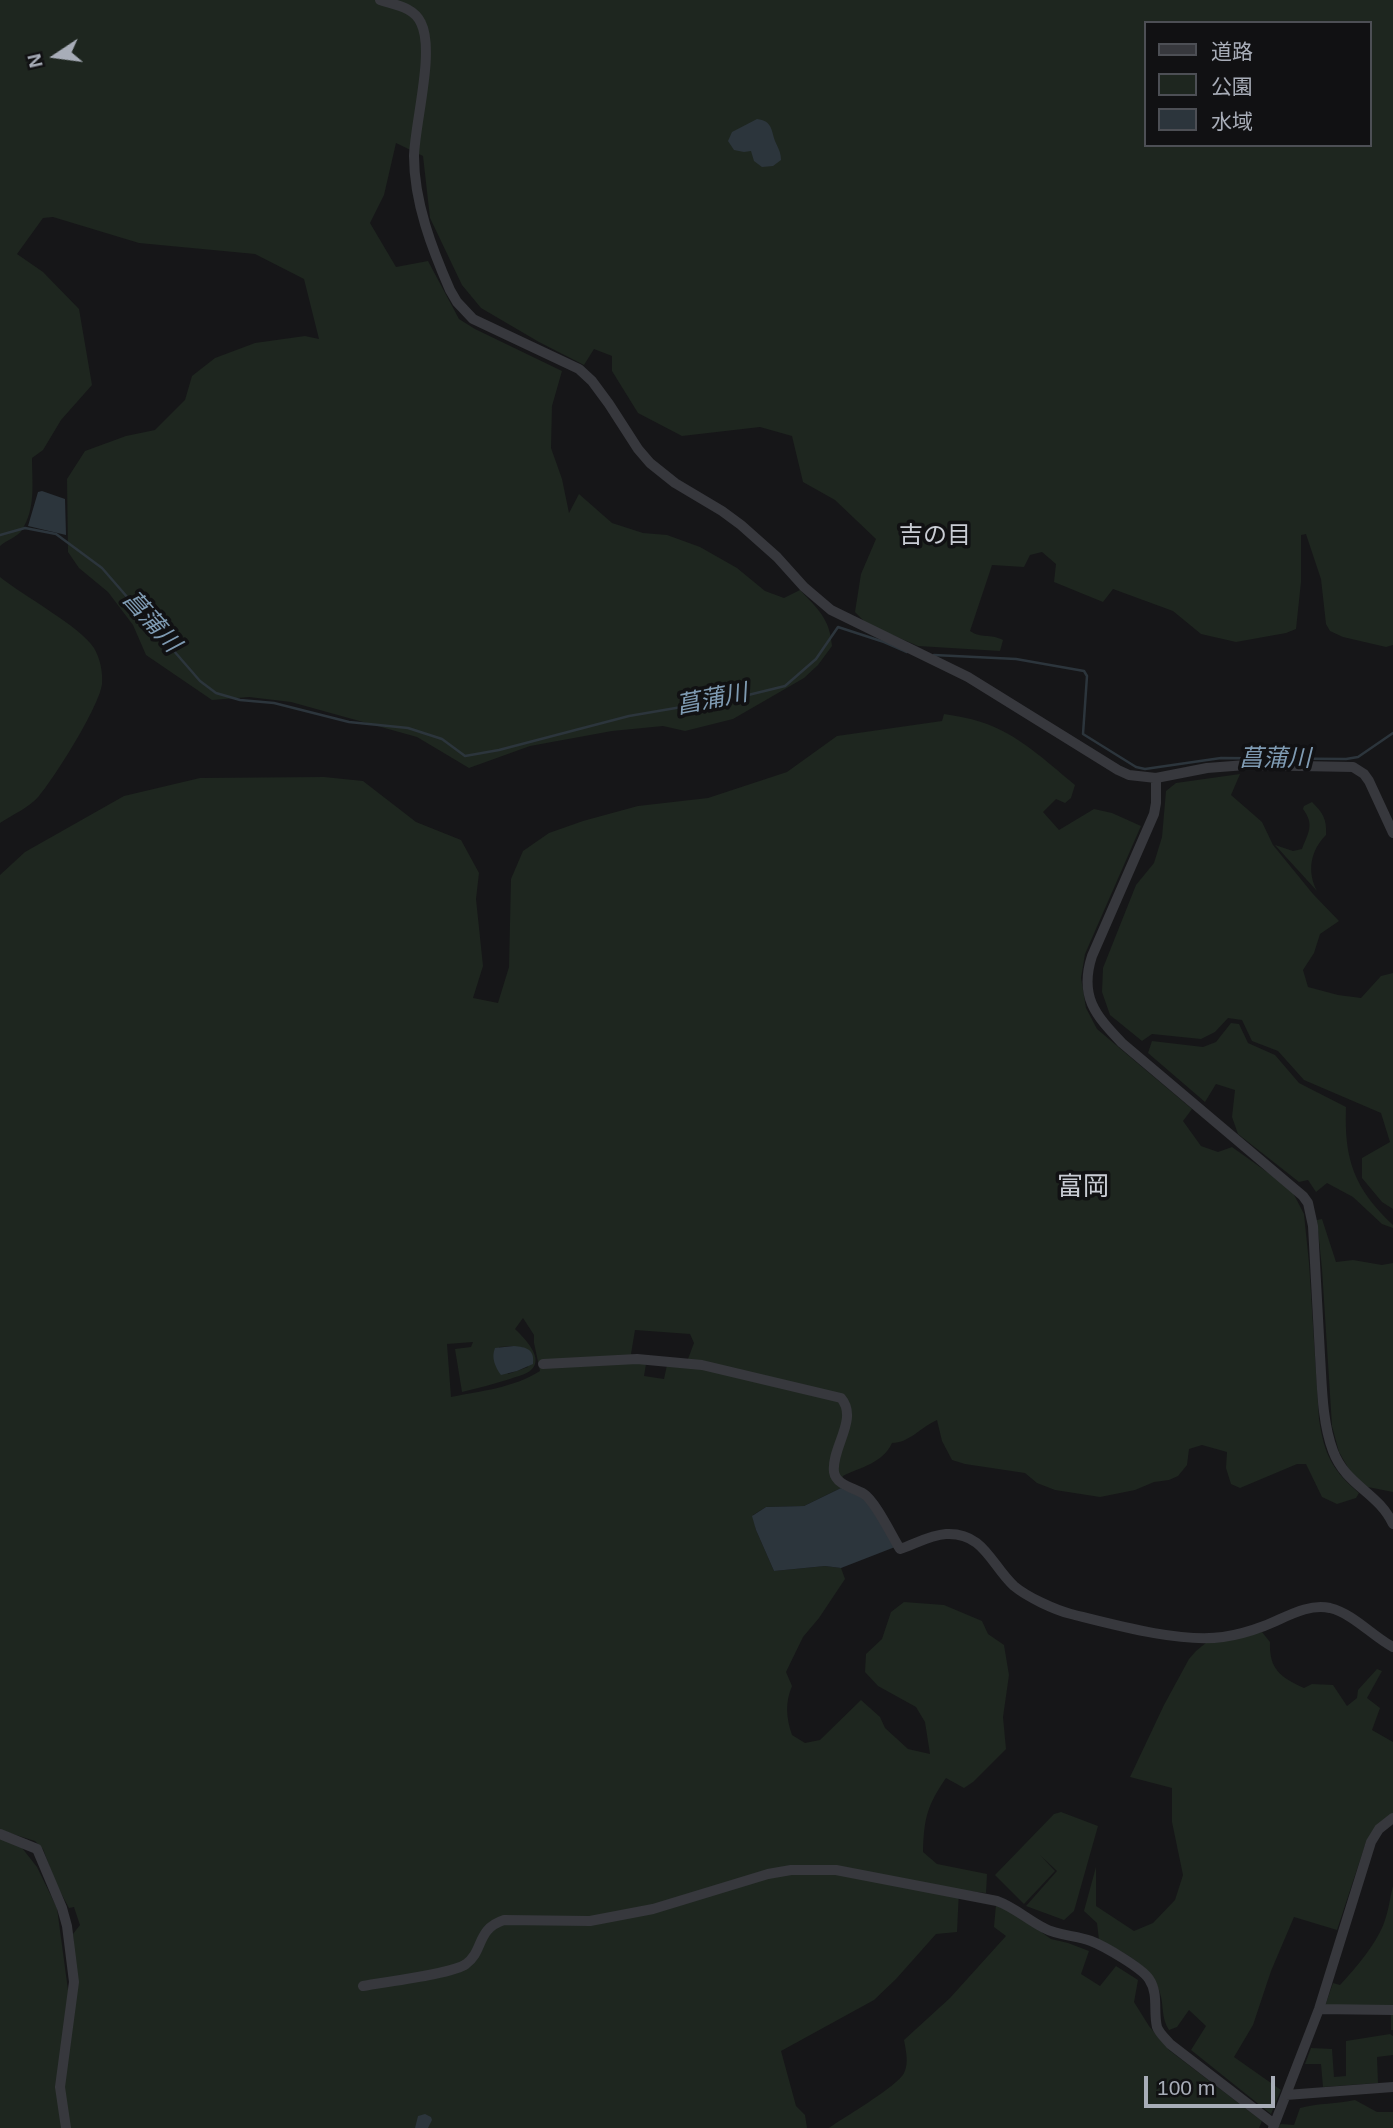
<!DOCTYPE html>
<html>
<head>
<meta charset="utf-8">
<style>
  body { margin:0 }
  #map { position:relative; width:1393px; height:2128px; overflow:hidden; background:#161618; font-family:Arial,"Noto Sans JP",sans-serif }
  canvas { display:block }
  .legend { position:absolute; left:1144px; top:21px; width:228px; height:126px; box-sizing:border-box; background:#111113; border:2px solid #4d4f55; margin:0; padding:9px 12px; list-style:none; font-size:21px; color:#a8adb8 }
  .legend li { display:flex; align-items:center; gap:14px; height:35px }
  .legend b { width:35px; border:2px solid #4d4f55 }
  .north { position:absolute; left:21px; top:21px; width:70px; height:70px; -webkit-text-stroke:5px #111113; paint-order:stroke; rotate:257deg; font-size:19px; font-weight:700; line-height:28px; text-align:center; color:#a8adb8 }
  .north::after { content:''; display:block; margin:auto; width:24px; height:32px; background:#a8adb8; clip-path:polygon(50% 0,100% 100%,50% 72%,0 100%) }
  .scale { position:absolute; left:1144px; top:2076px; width:131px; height:32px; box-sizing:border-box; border:4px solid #a8adb8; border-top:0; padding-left:9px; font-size:21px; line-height:24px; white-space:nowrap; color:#a8adb8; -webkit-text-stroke:5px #111113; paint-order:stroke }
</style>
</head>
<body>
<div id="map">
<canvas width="1393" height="2128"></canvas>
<ul class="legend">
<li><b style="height:9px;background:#37383d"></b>道路</li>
<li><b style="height:19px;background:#1e261f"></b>公園</li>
<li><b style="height:19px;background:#2c353c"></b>水域</li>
</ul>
<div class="north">N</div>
<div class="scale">100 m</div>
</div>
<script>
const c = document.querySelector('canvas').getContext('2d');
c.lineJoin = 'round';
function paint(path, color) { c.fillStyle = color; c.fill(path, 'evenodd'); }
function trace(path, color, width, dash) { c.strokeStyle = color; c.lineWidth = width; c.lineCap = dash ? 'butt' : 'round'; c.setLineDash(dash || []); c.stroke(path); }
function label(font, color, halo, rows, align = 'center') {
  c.font = font + ' Arial,"Noto Sans JP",sans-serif'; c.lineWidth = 7; c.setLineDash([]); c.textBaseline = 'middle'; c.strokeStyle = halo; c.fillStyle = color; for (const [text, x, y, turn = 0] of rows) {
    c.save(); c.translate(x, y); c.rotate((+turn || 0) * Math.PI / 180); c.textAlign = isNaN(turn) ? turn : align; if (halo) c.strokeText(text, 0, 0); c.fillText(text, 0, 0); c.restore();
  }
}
paint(new Path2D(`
  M0,0H1393V645L1386,647L1343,637L1330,631L1326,624L1321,579L1306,534L1301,535V582L1296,629L1286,633L1236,642L1201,634L1173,611L1113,589L1103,602L1054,582L1056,564L1042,552L1030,555L1024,567L992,565L970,631C982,639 989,633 1003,640L1000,651L918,646L867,624L855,612L861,574L876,539L835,500L803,482L792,436L760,427L682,436L638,413L612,371V356L594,349L584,365L539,342L481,308L462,285L430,218L423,156L396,143L384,195L370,223L396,267L428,261L459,319L475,329L562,371L552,406L551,448L562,479L569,513L579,494L612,523L643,533L667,535L700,547L737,568L765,591L784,598L800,590C818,609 830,619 832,646L818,665L804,678L733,719L685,731L663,726L612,731L530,746L469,768L417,737L291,702L249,697L212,700L146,655L133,625L108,592L79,568L68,552L67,479L85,451L126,436L155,430L185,400L192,376L215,358L255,343L305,336L319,339L304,279L255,254L139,243L53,217L43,218L17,254L43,272L79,309L92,385L61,420L43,450L32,458C32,483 36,508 22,530C18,537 6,540 0,546ZM1146,23H1370V145H1146Z
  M0,577C22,595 81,627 94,648C100,658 103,672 102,684C99,707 55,777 39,796C30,807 12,815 0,823Z
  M944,714C956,716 969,718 981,722C1017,733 1047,762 1075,785L1071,798L1065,803L1056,799L1043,812L1059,830L1094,809L1112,813L1141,826L1085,954L1081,978L1086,1008L1097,1029L1192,1109L1183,1121L1201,1146L1218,1152L1232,1147L1291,1189L1304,1214L1309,1263L1319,1419C1324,1454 1332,1470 1359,1493L1356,1498L1337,1504L1322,1497L1306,1464H1297L1240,1488L1231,1484L1226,1468L1227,1452L1202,1445L1189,1449L1187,1465L1178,1476L1169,1480L1154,1482L1135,1490L1100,1497L1055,1490L1037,1483L1025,1473L965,1464L952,1460L942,1441L937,1420C921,1427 909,1443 892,1443C883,1463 861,1467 843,1476L841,1488L804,1506L766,1507L753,1515L756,1530L774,1571L825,1566L841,1568L845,1579L819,1618L803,1637L786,1672L792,1686C785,1703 786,1717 792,1735L805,1743L820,1740L861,1700L880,1717L885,1728L908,1749L930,1754L925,1722L916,1707L878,1686L865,1672L866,1654L882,1639L891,1612L904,1602L944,1605L982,1621L988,1634L1004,1645L1009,1675L1003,1717L1006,1749L973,1782L964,1788L946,1778C927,1806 924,1818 923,1852L937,1864L987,1874L986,1893L959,1890L957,1932L936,1934L896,1979L874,2000L781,2051L796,2106L805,2115L807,2128H0V1834L19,1844L26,1853L37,1867L57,1908L68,1990L77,1994L73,1934L80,1925L74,1907L69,1908L56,1884L43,1849L35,1841L0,1830V875L25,852L124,796L200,778L324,777L363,781L416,822L461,840L479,873L476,899L483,966L473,998L498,1003L509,967L511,879L523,851L549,833L583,821L638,806L708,798L787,772L837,736L942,721ZM523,1318L534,1335V1343L540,1371C513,1388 481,1391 451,1397L447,1344L473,1342L471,1347L455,1349L462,1392C478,1388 494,1384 510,1379C517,1376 526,1375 531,1370C545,1358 524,1338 515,1329ZM635,1330L690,1334L694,1343L688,1359L667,1365L664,1379L644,1376L646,1364L640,1356L631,1354ZM514,1346L528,1367L508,1374L499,1347Z
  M1240,774L1231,795L1262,822L1273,845L1313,894L1339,921L1320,934L1314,953L1303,970L1308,987L1338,995L1361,998L1381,976L1393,973V1209L1382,1202L1362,1178V1158L1390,1142L1381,1113L1304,1080L1278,1051L1252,1041L1242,1020L1228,1018L1215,1032L1201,1039L1152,1034L1142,1041L1110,1015L1102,992L1103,968L1136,885L1154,863L1162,837L1166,791L1176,783Z
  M1312,802C1323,813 1327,819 1326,835C1310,851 1307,872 1317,891L1275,845L1293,851L1302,849C1308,833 1315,825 1303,809L1304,806Z
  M1231,1023L1239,1024L1248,1043L1275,1055L1299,1083L1346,1107C1344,1160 1354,1188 1393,1225V1228L1382,1224L1353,1197L1327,1183L1316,1192L1308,1180L1299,1182L1238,1134L1232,1117L1235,1090L1216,1084L1205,1102L1148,1053L1152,1041L1203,1047L1216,1042Z
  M1322,1219L1336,1262L1353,1260L1382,1265L1393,1263V1492L1363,1486L1350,1471L1339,1452L1332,1426L1322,1269L1317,1220Z
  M1262,1632L1270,1642C1269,1669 1280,1677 1304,1688L1312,1684L1333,1685L1347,1706L1357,1698L1358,1690L1377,1669L1382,1671L1367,1698L1380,1708L1372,1730L1393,1742V1815L1378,1825L1366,1842L1337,1930L1294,1917L1271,1971L1253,2025L1234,2057L1281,2090L1271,2114L1191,2050L1206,2026L1189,2010L1177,2027L1169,2030C1161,2018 1164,2006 1160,1993C1152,1965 1123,1952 1099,1940L1097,1923L1084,1911L1096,1867V1906L1134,1931L1153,1923L1175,1900L1183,1875L1172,1822V1788L1130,1777L1164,1705L1189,1659L1196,1651L1207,1642Z
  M1061,1812L1098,1826L1074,1911L1064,1920L1026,1906L1057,1871L1040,1855L1055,1871L1024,1904L995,1875L1054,1814Z
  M1393,1886V2030H1391V2005L1325,2006L1333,1983L1340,1985C1356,1968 1378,1942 1385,1920C1389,1909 1390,1897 1393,1886Z
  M996,1905L1019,1916L1051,1939L1068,1943L1089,1951L1081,1974L1100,1986L1116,1966L1138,1980L1134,2002L1149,2026L1169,2050L1262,2121L1259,2128H829C843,2118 898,2086 904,2073C909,2063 906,2051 904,2040L950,1998L1006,1936L994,1927Z
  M1390,2034L1393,2036V2055L1377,2057L1378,2083L1323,2087L1321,2064H1305L1311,2048L1332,2049L1334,2077L1346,2076V2041Z
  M1355,2100L1377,2112H1393V2128H1276L1281,2124L1294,2125L1300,2108C1318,2103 1337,2104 1355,2100Z`), '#1e261f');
paint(new Path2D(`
  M757,119C772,121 771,129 775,141C778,148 781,152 781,160L773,166L762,167L754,161L751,151L744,152L734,150L728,141L732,132Z
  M42,491L65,499L66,535L28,526L38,492Z
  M514,1346C526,1347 535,1349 533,1364L517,1371L501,1375C495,1367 491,1357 495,1348Z
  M841,1488L866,1499L895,1547L841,1568L825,1566L774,1571L756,1530L752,1516L766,1507L804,1506Z
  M425,2114L431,2117L432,2120L428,2128H415L418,2116Z`), '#2c353c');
trace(new Path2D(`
  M0,535L25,528L56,534L102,568L200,681L216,693L240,700L274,703L349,722L408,728L442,739L465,756L499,750L629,716L740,697L785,686L816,659L838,627L884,642L907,652
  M934,655L1016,659L1084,671L1087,676L1083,734L1136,767L1145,769L1221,758L1346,759L1358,757L1393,733`), '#2c353c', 2.5);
trace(new Path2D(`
  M380,0C395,5 414,7 421,23C435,51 415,122 414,156C414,202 432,249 450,290L457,302L473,319L579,369L592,381L609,404L638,449L650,463L675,483L722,511L741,525L777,557L804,587L831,610L968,677L1118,770L1129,775L1156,778L1207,768L1246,765L1353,767L1364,774L1369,781L1393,833
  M1156,778V803L1154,814L1092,956C1079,996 1095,1015 1122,1043L1303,1196L1308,1203L1313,1226C1315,1269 1318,1312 1320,1355C1322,1386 1322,1422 1333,1451C1346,1486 1378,1492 1393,1524
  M543,1364L637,1359L702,1365L841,1398C859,1419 831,1448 834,1472C836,1485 854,1488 864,1494C875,1501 892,1536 900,1549C915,1544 930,1535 946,1534C984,1532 991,1565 1014,1586C1027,1597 1055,1610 1071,1614C1115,1625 1180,1643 1223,1637C1237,1635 1251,1631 1264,1626C1285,1618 1307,1603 1330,1608C1354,1614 1372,1636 1393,1647
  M0,1834L37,1849L62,1908L67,1926L74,1982L60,2087L66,2128
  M363,1986C383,1982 453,1974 466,1964C484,1951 476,1929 504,1920L590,1921L653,1909L768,1874L791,1870H836L997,1901C1014,1907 1028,1920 1044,1928C1058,1936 1076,1935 1091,1941C1104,1946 1142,1968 1149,1979C1159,1994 1153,2011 1157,2027C1159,2033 1166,2039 1170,2044L1274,2124
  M1319,2009L1393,2010
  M1286,2095L1393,2087
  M1273,2128L1319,2009L1371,1842L1379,1829L1393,1818`), '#37383d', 10);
label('24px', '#c9ccd4', '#111113', [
  ["吉の目",935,536]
]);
label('italic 24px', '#7f9bb3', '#111113', [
  ["菖蒲川",151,622,48],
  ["菖蒲川",712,700,-11],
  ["菖蒲川",1275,759]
]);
label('26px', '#c9ccd4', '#111113', [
  ["富岡",1083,1188]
]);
</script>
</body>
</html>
